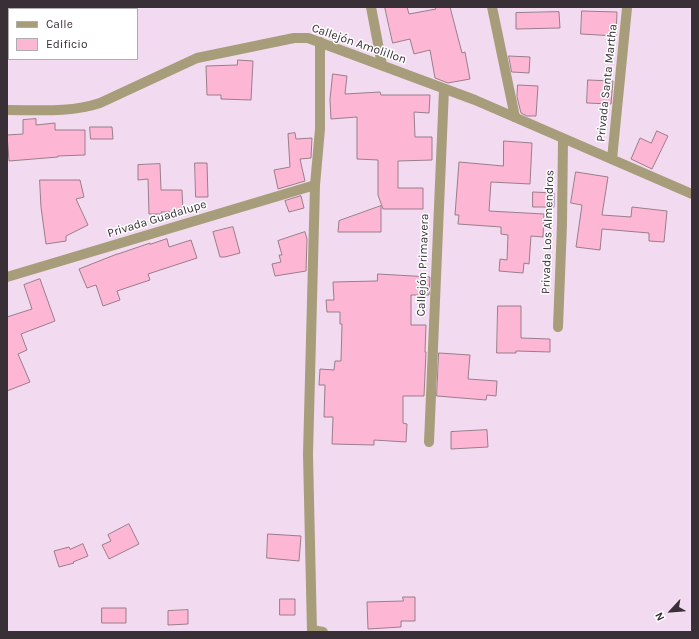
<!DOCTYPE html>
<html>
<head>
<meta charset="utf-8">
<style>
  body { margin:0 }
  #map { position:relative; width:699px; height:639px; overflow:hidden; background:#f2dbf1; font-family:Karla,sans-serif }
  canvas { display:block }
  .frame { position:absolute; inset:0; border:8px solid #382f37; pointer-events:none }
  .legend { position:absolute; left:8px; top:8px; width:130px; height:52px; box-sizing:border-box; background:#fff; border:1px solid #afacaf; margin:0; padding:5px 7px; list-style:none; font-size:12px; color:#382f37 }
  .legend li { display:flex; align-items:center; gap:8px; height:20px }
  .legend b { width:20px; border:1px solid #afacaf }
  .north { position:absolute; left:651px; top:591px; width:40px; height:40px; -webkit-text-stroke:3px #fff; paint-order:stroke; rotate:244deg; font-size:11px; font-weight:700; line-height:16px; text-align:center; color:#382f37 }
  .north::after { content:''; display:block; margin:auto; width:14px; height:18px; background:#382f37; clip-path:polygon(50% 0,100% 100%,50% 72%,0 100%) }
</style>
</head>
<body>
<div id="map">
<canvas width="699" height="639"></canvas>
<div class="frame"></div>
<ul class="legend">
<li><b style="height:5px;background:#a79d7a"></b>Calle</li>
<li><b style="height:11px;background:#fdb7d4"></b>Edificio</li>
</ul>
<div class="north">N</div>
</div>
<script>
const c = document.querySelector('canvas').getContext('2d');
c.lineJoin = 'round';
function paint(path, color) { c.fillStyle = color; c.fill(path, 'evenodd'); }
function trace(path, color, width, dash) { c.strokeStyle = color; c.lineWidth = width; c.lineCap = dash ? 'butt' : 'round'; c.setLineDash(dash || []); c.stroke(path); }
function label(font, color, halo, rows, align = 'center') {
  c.font = font + ' Karla,sans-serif'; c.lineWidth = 3; c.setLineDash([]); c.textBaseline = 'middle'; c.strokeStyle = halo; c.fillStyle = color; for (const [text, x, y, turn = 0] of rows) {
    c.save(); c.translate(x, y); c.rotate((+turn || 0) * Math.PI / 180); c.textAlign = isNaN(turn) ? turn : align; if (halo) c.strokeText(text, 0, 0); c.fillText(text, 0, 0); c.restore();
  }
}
const building = new Path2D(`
  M385,7H407L409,14L436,9L435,7H450L462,53L465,52L470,79L448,83L435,78L430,50L414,54L410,39L393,43Z
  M582,11L617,12L616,36L581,34Z
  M559,12L560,28L516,29V13Z
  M509,56L530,57L529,73L512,72Z
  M238,60L253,61L251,100L221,99V95H207L206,66L237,65Z
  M333,74L347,76L345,94L380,92L381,95H430L429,113L414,112L415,137H432V160L398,161V188H423V209H383L378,195V160L357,159V117L331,119L330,100Z
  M588,80L613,81L611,104L587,103Z
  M518,85L538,86L536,116H527L521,113L517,97Z
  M36,119V125L55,123V130H85V155L58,156V157L9,161L7,135L23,134V120Z
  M90,127H112L113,139H91Z
  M657,131L668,136L652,169L631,159L640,138L651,143Z
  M295,133L296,139L312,138L311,158L300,159L305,181L278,189L274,170L290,167L288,134Z
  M504,141L532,143L530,184L491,182L489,211L544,214L543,237L531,236L529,264L524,263L523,273L499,271L500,259L507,260L508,235L501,234V227L458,224L459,215H455L459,162L503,166Z
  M195,163H207L208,197H196Z
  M160,164L161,190H182L183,212H161L162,214H149L148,179L138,180V165Z
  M576,172L608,177L602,215L631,217L632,207L667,211L664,242L649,241V233L602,229L600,250L576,247L582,205L571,203Z
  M40,180H80L84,197L76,199L88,225L66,236V241L46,244L41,207Z
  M533,192L554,193V207H533Z
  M301,196L304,208L289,212L285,201Z
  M381,206V232H338L339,221Z
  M233,227L240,253L225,257H220L213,232Z
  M305,232L307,239L306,271L275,276L272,264L281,262L279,255H282L278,241Z
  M167,239L169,247L191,240L197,258L148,274L150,280L117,291L120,300L103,306L96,285L87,288L79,269L117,254H118L150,243V244Z
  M378,274L430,277L429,295H411V325H426L425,352H426L424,396H403V423L407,424L406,442L374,440V445L332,444L333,417H324L325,385H319L320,369L334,370L335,361H341L342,324H340V312H327L326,300H334L333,282L377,281Z
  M40,279L55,321L21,334L27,350L18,354L30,382L7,391V317L32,309L24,285Z
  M498,306H521V338L550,339V352L516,351V353H497Z
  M439,353L470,355L468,379L497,381L496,396L487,395L486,400L437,396Z
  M487,430L488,447L451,449V432Z
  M129,524L139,544L109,559L102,545L111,541L108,535Z
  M268,534L301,536L299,561L267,558Z
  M83,544L88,556L73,562L74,563L59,567L54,551L69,547L70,549Z
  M403,597H415V621H401V627L368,629L367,602L403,601Z
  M280,599H295V615H280Z
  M102,608H126V623H102Z
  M188,610V624L168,625V611Z`);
paint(building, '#fdb7d4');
trace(building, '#997d88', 1);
trace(new Path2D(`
  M371,7L382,65
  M492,7L515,117
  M612,159L627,8
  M7,277L315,185
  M558,327L562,224L563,139
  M429,442L444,89
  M312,630L323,632
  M312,632L308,454L315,185L320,129V42`), '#a79d7a', 10);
trace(new Path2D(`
  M7,110C38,110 70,113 100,103L197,58L294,38H308L475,100L692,194`), '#a79d7a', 10);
label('12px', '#382f37', '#fff', [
  ["Callejón Amolillon",359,44,19],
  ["Privada Santa Martha",607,83,-84],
  ["Privada Guadalupe",157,219,-17],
  ["Privada Los Almendros",548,232,-88],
  ["Callejón Primavera",423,265,-88]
]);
</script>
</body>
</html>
